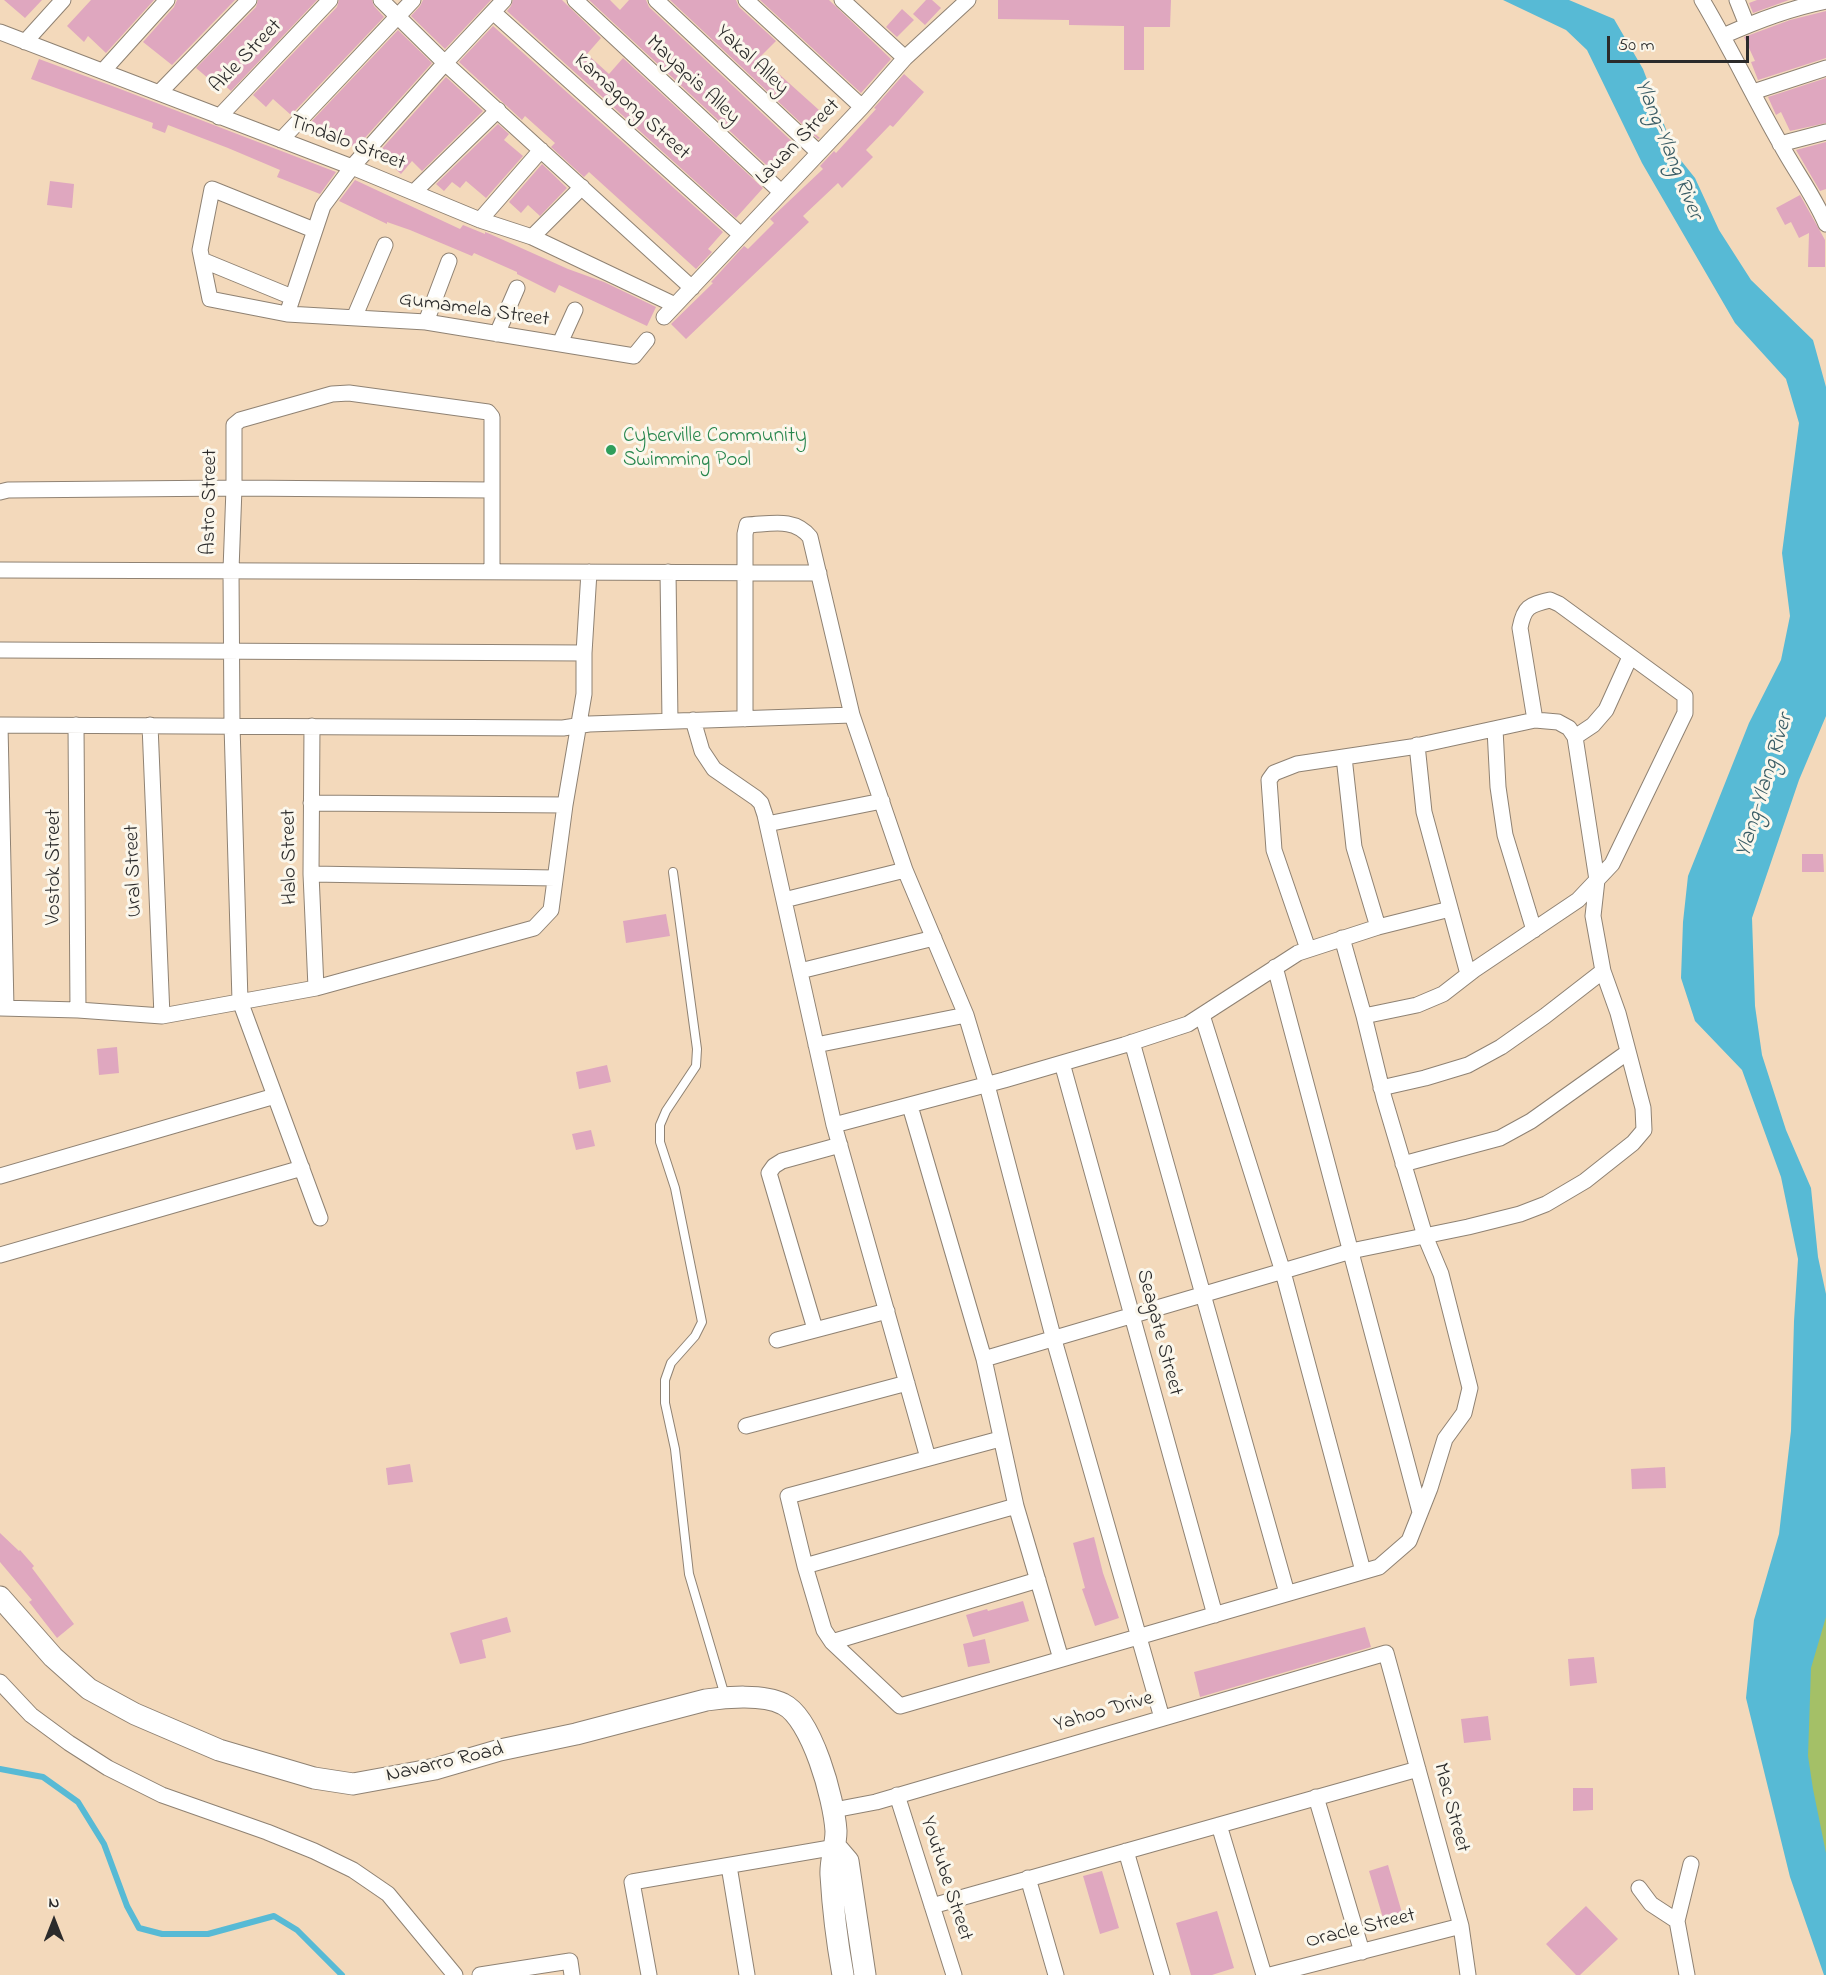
<!DOCTYPE html>
<html>
<head>
<meta charset="utf-8">
<style>
  body { margin:0 }
  #map { position:relative; width:1826px; height:1975px; overflow:hidden; background:#f3d9bb; font-family:"Indie Flower",sans-serif }
  canvas { display:block }
  .north { position:absolute; left:24px; top:1891px; width:60px; height:60px; -webkit-text-stroke:4px #fbf7ec; paint-order:stroke; rotate:0deg; font-size:16px; font-weight:700; line-height:24px; text-align:center; color:#2b2b2b }
  .north::after { content:''; display:block; margin:auto; width:21px; height:27px; background:#2b2b2b; clip-path:polygon(50% 0,100% 100%,50% 72%,0 100%) }
  .scale { position:absolute; left:1607px; top:36px; width:142px; height:27px; box-sizing:border-box; border:3px solid #2b2b2b; border-top:0; padding-left:8px; font-size:18px; line-height:21px; white-space:nowrap; color:#2b2b2b; -webkit-text-stroke:4px #fbf7ec; paint-order:stroke }
</style>
</head>
<body>
<div id="map">
<canvas width="1826" height="1975"></canvas>
<div class="north">N</div>
<div class="scale">50 m</div>
</div>
<script>
const c = document.querySelector('canvas').getContext('2d');
c.lineJoin = 'round';
function paint(path, color) { c.fillStyle = color; c.fill(path, 'evenodd'); }
function trace(path, color, width, dash) { c.strokeStyle = color; c.lineWidth = width; c.lineCap = dash ? 'butt' : 'round'; c.setLineDash(dash || []); c.stroke(path); }
function label(font, color, halo, rows, align = 'center') {
  c.font = font + ' "Indie Flower",sans-serif'; c.lineWidth = 6; c.setLineDash([]); c.textBaseline = 'middle'; c.strokeStyle = halo; c.fillStyle = color; for (const [text, x, y, turn = 0] of rows) {
    c.save(); c.translate(x, y); c.rotate((+turn || 0) * Math.PI / 180); c.textAlign = isNaN(turn) ? turn : align; if (halo) c.strokeText(text, 0, 0); c.fillText(text, 0, 0); c.restore();
  }
}
paint(new Path2D(`
  M1826,1488V1902L1773,1743Z`), '#a4c067');
paint(new Path2D(`
  M1503,0H1569L1614,19L1643,69L1675,153L1695,178L1719,230L1751,280L1813,340L1826,387V716L1799,780L1752,918L1755,1006L1762,1055L1786,1130L1811,1188L1818,1257L1826,1294V1617L1811,1668L1808,1756L1813,1789L1826,1853V1975H1824L1790,1877L1746,1698L1754,1620L1779,1534L1791,1431L1794,1321L1798,1259L1781,1177L1742,1070L1695,1021L1681,978L1683,922L1688,876L1749,723L1781,660L1790,616L1782,553L1799,423L1786,379L1735,323L1642,163L1587,50L1566,30Z`), '#57bad5');
trace(new Path2D(`
  M0,1769L43,1777L78,1802L104,1844L127,1906L139,1928L162,1934H208L274,1916L297,1930L342,1975`), '#57bad5', 6);
paint(new Path2D(`
  M4,0H42L25,18Z
  M91,0H154L106,53L88,36L84,42L67,26Z
  M177,0H235L172,65L143,42L174,7Z
  M258,0H317L231,91L213,75L209,79L196,68L256,7Z
  M339,0H372L374,6L384,17L291,115L273,99L266,107L253,95L337,7Z
  M423,0H491L445,49L411,16L420,6Z
  M513,0H562L601,38L587,54L609,74L623,58L763,188L736,218L507,11L511,6Z
  M589,0H610L620,10L629,0H646L649,7L799,148L776,174Z
  M670,0H736L739,7L776,41L760,57L829,119L815,134L820,138L818,139Z
  M760,0H829L891,59L861,93Z
  M926,0H932L941,8L925,25L913,14Z
  M998,0H1171L1170,27H1144V70H1124V26L1069,25V20L998,19Z
  M1757,0H1789L1753,13L1749,3Z
  M902,9L914,20L897,37L886,27Z
  M1826,11V58L1758,80L1751,62L1755,61L1744,37L1790,20Z
  M493,26L723,232L708,249L712,252L696,269L589,172L584,177L551,147L555,143L525,116L522,120L459,62Z
  M398,30L432,63L363,140L362,138L353,147L331,127L323,135L310,123Z
  M39,59L115,87L336,172L320,194L277,177L280,170L228,148L168,125L165,133L152,128L153,123L31,79Z
  M904,74L924,92L893,127L890,125L866,150L873,157L842,188L838,183L803,216L809,222L686,339L671,324L713,283L711,282L744,246L748,249L774,223L770,219L823,169L820,166L834,151L836,153L876,109L874,108Z
  M446,77L483,111L422,171L412,161L401,174L378,153Z
  M1826,78V123L1790,131L1781,112L1776,115L1768,97Z
  M498,124L509,134L504,140L523,156L486,198L466,181L460,188L452,182L444,191L436,184Z
  M1826,142V189L1820,191L1796,150Z
  M542,164L567,188L540,216L528,205L521,213L509,202Z
  M355,180L460,229L463,225L485,234V232L490,234L568,269L604,282L656,307L647,326L559,285L555,293L517,274V272L474,253L472,256L410,230L387,222V224L339,201Z
  M50,181L74,184L72,208L47,205Z
  M1800,195L1825,240V267H1808L1809,233L1799,238L1791,222L1785,225L1776,208Z
  M1802,854H1823L1824,872H1802Z
  M666,914L670,936L626,943L623,921Z
  M117,1047L119,1073L99,1075L97,1049Z
  M607,1065L611,1082L579,1089L576,1072Z
  M591,1130L595,1146L576,1150L572,1134Z
  M410,1464L413,1482L388,1485L386,1468Z
  M1665,1467L1666,1488L1632,1489L1631,1469Z
  M0,1533L19,1551L20,1550L34,1566L32,1568L74,1624L57,1638L29,1602L32,1600L0,1562Z
  M1094,1537L1103,1573L1119,1618L1095,1626L1082,1589L1085,1588L1073,1543Z
  M1023,1601L1029,1621L973,1637L966,1615L987,1609L988,1611Z
  M507,1617L511,1632L482,1640L486,1658L460,1664L450,1633Z
  M1365,1627L1371,1647L1200,1697L1194,1672Z
  M985,1639L990,1663L968,1667L963,1644Z
  M1594,1657L1597,1683L1570,1686L1568,1659Z
  M1488,1716L1491,1740L1464,1743L1461,1719Z
  M1573,1788H1593V1810L1573,1811Z
  M1388,1865L1405,1923L1386,1928L1369,1871Z
  M1102,1871L1119,1928L1100,1934L1083,1876Z
  M1586,1906L1618,1939L1580,1975H1576L1546,1944Z
  M1217,1911L1234,1968L1212,1975H1191L1176,1923Z`), '#dfa7bf');
const lane = new Path2D(`
  M673,872L697,1049L696,1066L666,1111L660,1125V1142L675,1188L702,1322L695,1336L671,1363L665,1380V1403L675,1449L689,1574L725,1696`);
const street = new Path2D(`
  M381,0L445,63L692,288
  M575,0L781,192
  M656,0L818,152
  M746,0L862,107
  M842,0L905,58
  M1702,0C1730,47 1753,96 1780,143C1795,171 1813,194 1826,224
  M1737,0L1747,25
  M493,12L741,235
  M0,32L352,167L480,220L532,237L675,305
  M1723,36C1756,21 1791,8 1826,1
  M25,42L63,0
  M103,71L167,0
  M1753,92L1826,68
  M159,93L249,0
  M219,117L330,0
  M281,140L413,0
  M1780,144L1826,132
  M414,192L498,110
  M480,220L541,150
  M314,230L212,189L200,250L210,299L287,314L426,322L634,356L647,340
  M532,237L582,187
  M202,260L292,297
  M287,314L323,206L352,167L445,63L504,0
  M664,317L862,107L905,58L968,0
  M354,318L385,245
  M426,322L449,261
  M497,334L517,288
  M560,343L575,310
  M0,492L8,490L234,488L491,490
  M0,570L819,573
  M668,572L670,721
  M0,650L584,653
  M745,719V534L747,525C771,524 794,517 810,537L852,715L905,870L966,1015L987,1085L1054,1340L1162,1718
  M693,720L702,751L714,769L756,798L761,803L765,815L834,1125L928,1458
  M0,725L563,728L589,724L852,715
  M0,725L6,1008
  M76,725L78,1010
  M150,725L162,1016
  M312,726L311,874L316,988
  M1495,729L1498,787L1505,835L1534,930
  M1575,737L1593,725L1606,710L1630,657
  M1417,745L1424,812L1468,974
  M1344,757L1354,847L1378,927
  M311,803L565,805
  M767,824L882,801
  M311,874L555,878
  M784,900L905,870
  M1275,967L1420,1512
  M800,971L934,938
  M0,1008L78,1010L162,1016L316,988L534,928L551,910L565,805L584,694V653L589,572
  M1202,1015L1283,1272L1363,1571
  M1364,1016L1417,1005L1443,994L1474,970L1578,900L1612,864L1685,713V696L1559,604L1550,600C1529,605 1524,607 1520,628L1535,720
  M1132,1042L1287,1593
  M816,1045L966,1015
  M1062,1063L1215,1615
  M1381,1088L1425,1078L1468,1065L1501,1047L1545,1016L1603,971
  M910,1106L984,1359L1016,1506L1061,1659
  M834,1125L1004,1080L1124,1045L1188,1024L1298,953L1378,927L1450,909
  M1403,1164L1500,1138L1531,1121L1628,1052
  M0,1176L275,1096
  M320,1218L240,1001L232,725L231,570L234,488V425L240,420L332,394L349,393L488,412L492,417V571
  M0,1255L302,1168
  M815,1329L769,1173L774,1166L782,1161L840,1145
  M777,1340L887,1311
  M984,1359L1351,1251L1468,1227L1520,1214L1546,1204L1585,1181L1633,1143L1644,1130L1643,1108L1618,1013L1603,971L1593,916L1597,880L1575,737L1569,728L1558,722L1535,720L1411,747L1297,764L1274,773L1269,780L1274,850L1308,949
  M746,1426L907,1383
  M1000,1439L788,1496L805,1566L824,1630L832,1642L900,1706L1379,1567L1409,1541L1430,1488L1445,1439L1464,1413L1470,1388L1441,1274L1425,1236L1384,1098L1364,1016L1342,938
  M805,1566L1016,1506
  M832,1642L1038,1580
  M0,1682L31,1715L69,1743L108,1768L162,1795L267,1832L314,1851L353,1870L388,1894L455,1975
  M897,1795L954,1975
  M1316,1797L1362,1952
  M834,1810L876,1802L1386,1653L1461,1926L1468,1975
  M1219,1825L1264,1975
  M1126,1851L1162,1975
  M729,1866L747,1975
  M1028,1878L1056,1975
  M1639,1888L1651,1904L1677,1921
  M932,1906L1418,1769
  M480,1975L570,1961L572,1975
  M649,1975L632,1882L836,1847
  M1270,1975L1461,1926
  M1687,1975L1677,1921L1691,1864`);
const secondary = new Path2D(`
  M0,1597L53,1657L89,1689L135,1714L219,1750L314,1778L353,1784L435,1769L500,1750L576,1734L706,1700C726,1697 764,1694 783,1704C812,1718 834,1799 836,1831C836,1847 830,1860 831,1875C833,1909 837,1942 843,1975
  M836,1847L848,1861L865,1975`);
trace(lane, '#8f8273', 10);
trace(street, '#8f8273', 17);
trace(secondary, '#8f8273', 23);
trace(lane, '#fff', 8);
trace(street, '#fff', 15);
trace(secondary, '#fff', 21);
for (const [x, y, r, color] of [
  [611,450,6,"#2e9e5b"]
]) { const dot = new Path2D(); dot.arc(x, y, r, 0, 2 * Math.PI); c.fillStyle = color; c.fill(dot); trace(dot, '#fbf7ec', 2); }
label('21px', '#2b2b2b', '#fbf7ec', [
  ["Akle Street",247,57,-46],
  ["Yakal Alley",751,61,43],
  ["Mayapis Alley",692,81,43],
  ["Kamagong Street",631,108,42],
  ["Lauan Street",799,143,-46],
  ["Tindalo Street",347,144,21],
  ["Gumamela Street",474,311,8],
  ["Astro Street",211,502,-89],
  ["Halo Street",291,857,-91],
  ["Vostok Street",56,867,-90],
  ["Ural Street",135,871,-92],
  ["Seagate Street",1158,1333,75],
  ["Yahoo Drive",1104,1713,-16],
  ["Navarro Road",445,1764,-13],
  ["Mac Street",1450,1808,75],
  ["Youtube Street",945,1879,72],
  ["Oracle Street",1361,1930,-14]
]);
label('21px', '#27864d', '#fbf7ec', [
  ["Cyberville Community",623,438],
  ["Swimming Pool",623,462]
], 'left');
label('italic 22px', '#3a5d66', '#fbf7ec', [
  ["Ylang-Ylang River",1667,150,68],
  ["Ylang-Ylang River",1766,786,-73]
]);
</script>
</body>
</html>
